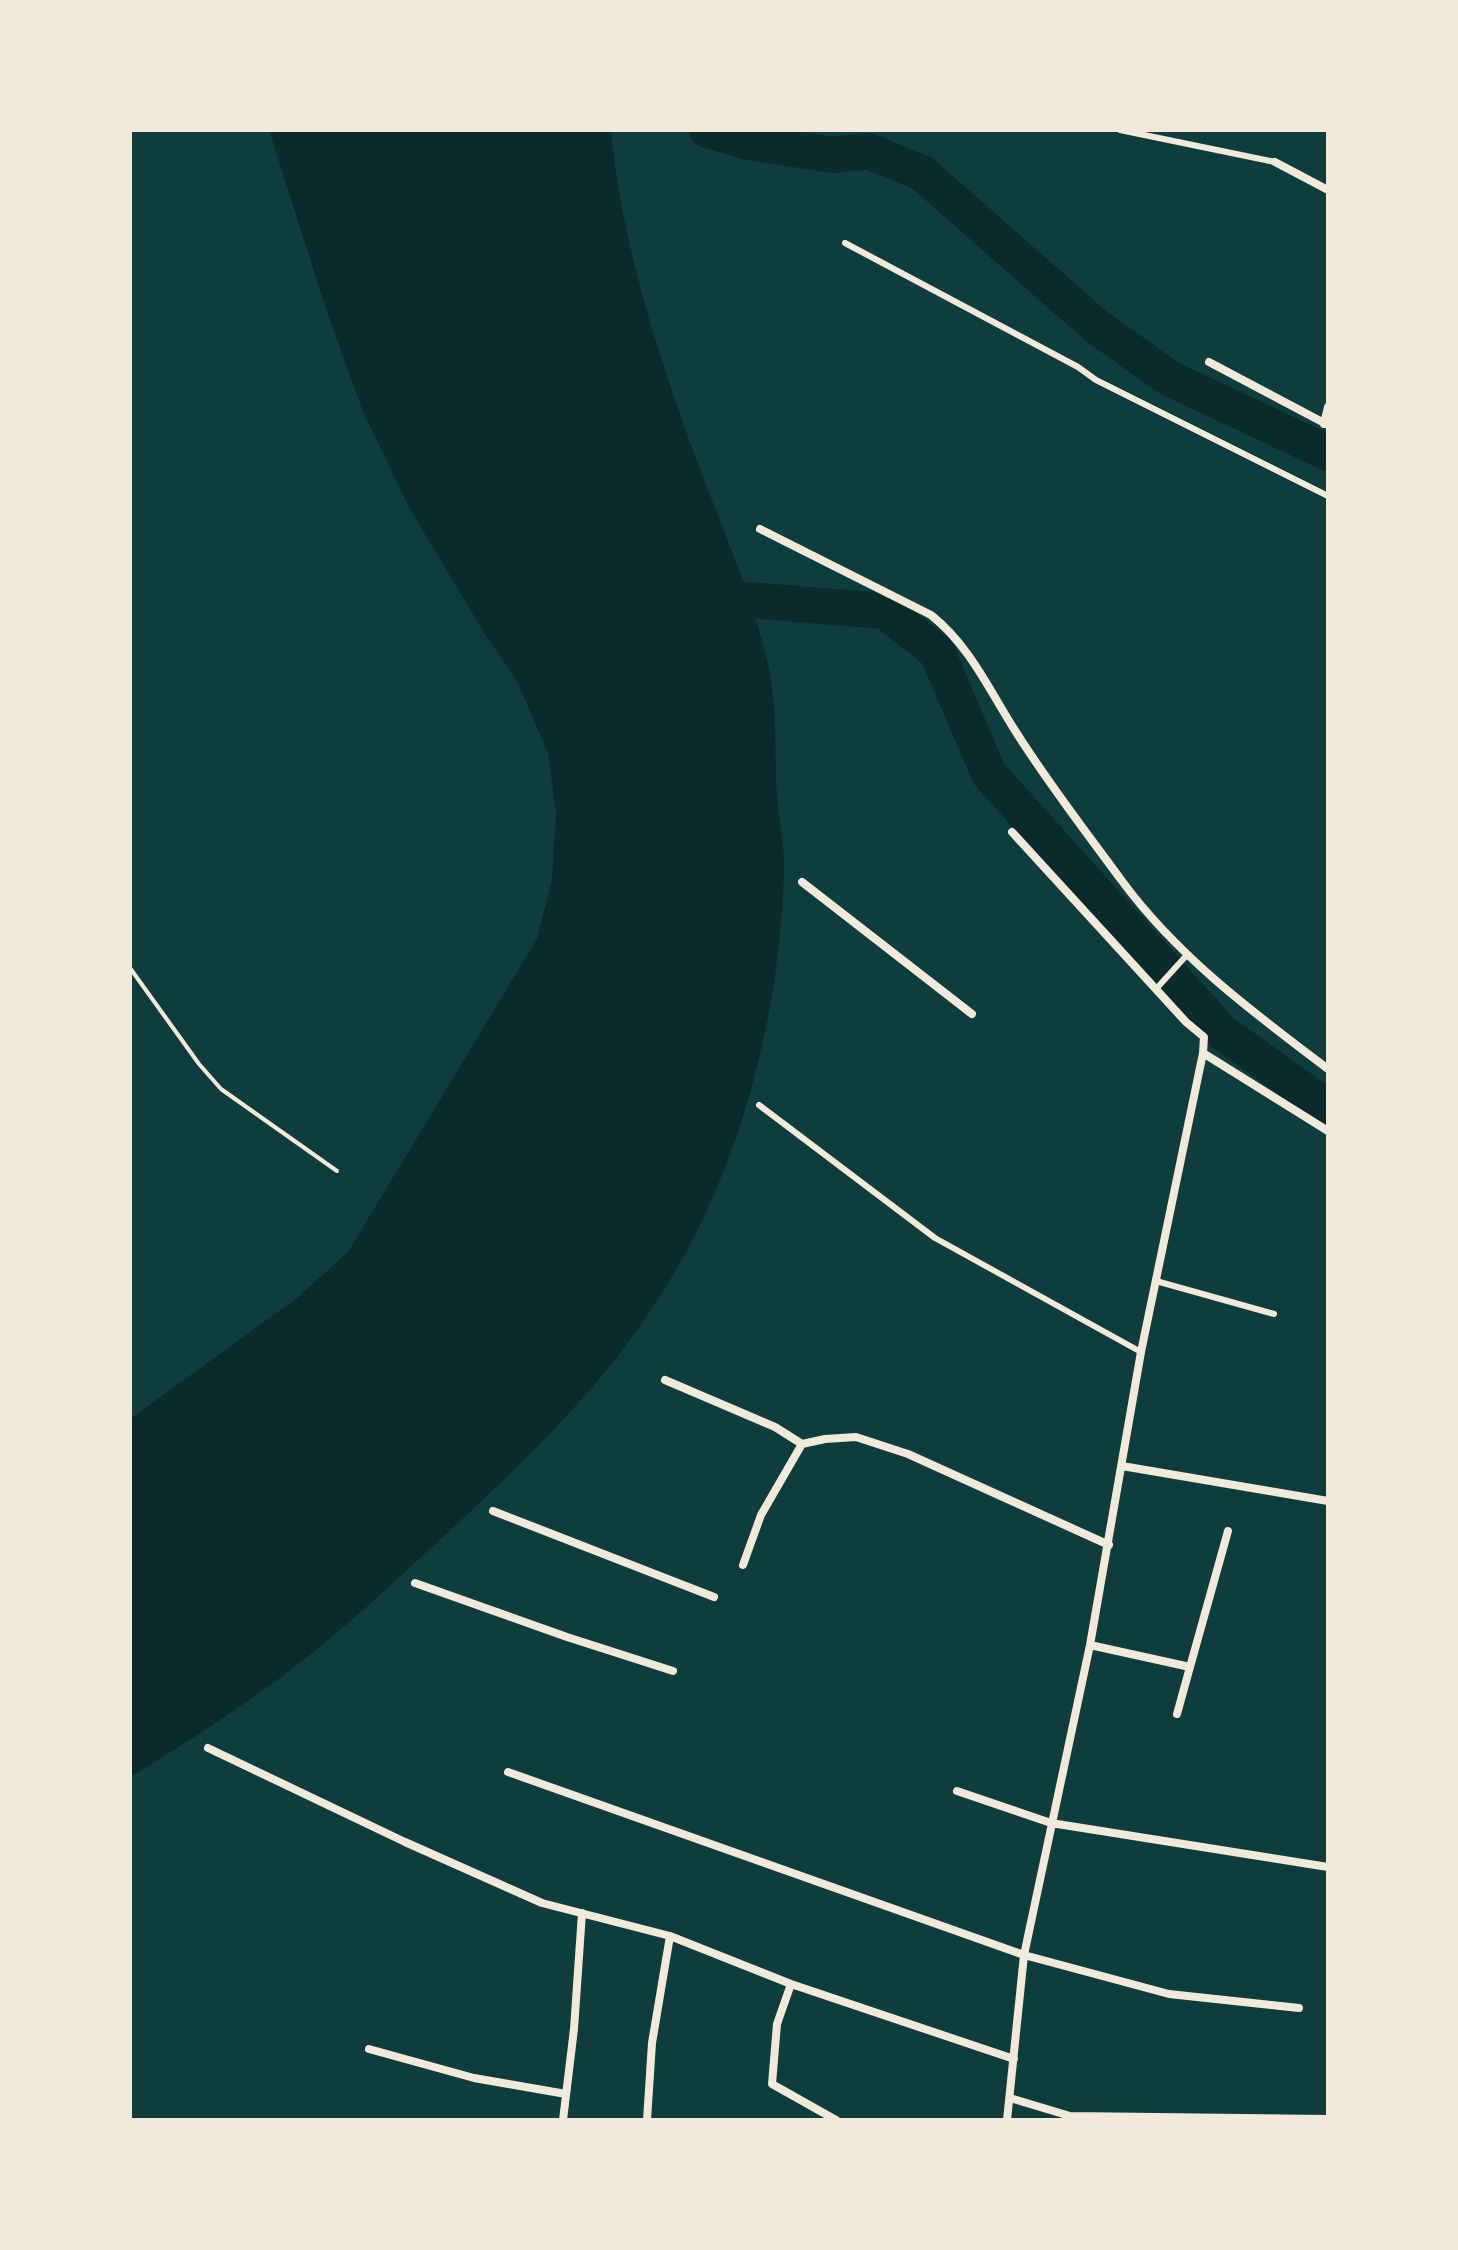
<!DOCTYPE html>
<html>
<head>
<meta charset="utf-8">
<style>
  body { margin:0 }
  #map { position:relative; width:1458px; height:2250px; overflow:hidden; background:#0f3d3e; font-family:Manrope,sans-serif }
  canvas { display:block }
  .frame { position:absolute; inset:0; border:132px solid #f1e9da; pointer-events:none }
</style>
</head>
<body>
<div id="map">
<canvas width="1458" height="2250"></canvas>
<div class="frame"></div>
</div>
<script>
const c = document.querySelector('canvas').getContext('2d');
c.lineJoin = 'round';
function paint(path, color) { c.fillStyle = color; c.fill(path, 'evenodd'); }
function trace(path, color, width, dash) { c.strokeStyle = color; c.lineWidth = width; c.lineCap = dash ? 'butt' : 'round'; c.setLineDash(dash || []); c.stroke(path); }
paint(new Path2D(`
  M269,130H611C620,232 652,335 686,431C713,508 748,581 767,660C778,704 774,750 777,796C779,821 785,847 784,873C779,1026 736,1186 649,1313C593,1396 519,1467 445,1535C393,1583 341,1632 284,1675C234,1712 183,1745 130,1777V1419L297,1298L348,1252L537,939L552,880L556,812L548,753L517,681L486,636L410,509L363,412L325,306Z`), '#0a2a2b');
trace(new Path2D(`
  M707,130L749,142L833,155L868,151L922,173L1096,326L1169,378L1328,453
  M701,599L710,597L885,611L937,652L989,774L1222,1032L1328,1108`), '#0a2a2b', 36);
trace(new Path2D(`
  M130,968L199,1064L221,1089L337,1171`), '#f1e9da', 4);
trace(new Path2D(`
  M1120,130L1275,162
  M845,243L1078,367L1096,380L1328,496
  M1156,989L1186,956
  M759,1105L935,1238L1141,1352
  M1156,1281L1274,1314`), '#f1e9da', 6);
trace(new Path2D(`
  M1275,162L1328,190
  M1209,362L1328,425
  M1324,424L1328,407
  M760,529L931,615C970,646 989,690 1016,732C1048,783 1086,832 1122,881C1178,957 1254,1013 1328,1069
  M1012,832L1186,1022L1204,1037L1203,1053
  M802,882L972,1014
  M665,1380L775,1427L802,1444L825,1439L856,1437L908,1454L1109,1545
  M1122,1466L1328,1501
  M493,1511L714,1597
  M743,1565L761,1515L802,1444
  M415,1583L567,1637L673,1671
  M1090,1645L1190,1667L1228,1531
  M1177,1714L1190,1667
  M208,1748L405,1842L542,1903L670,1936L791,1984L1014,2059
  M508,1772L1024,1955L1169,1994L1299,2008
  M957,1791L1051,1823L1328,1867
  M791,1984L777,2024L772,2084L836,2120
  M369,2049L474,2078L566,2094
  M1010,2098L1070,2116L1328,2119
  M563,2120L574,2029L582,1913
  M647,2120L652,2043L670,1936
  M1007,2120L1024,1955L1090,1645L1141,1352L1203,1053L1328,1131`), '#f1e9da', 8);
</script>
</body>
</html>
